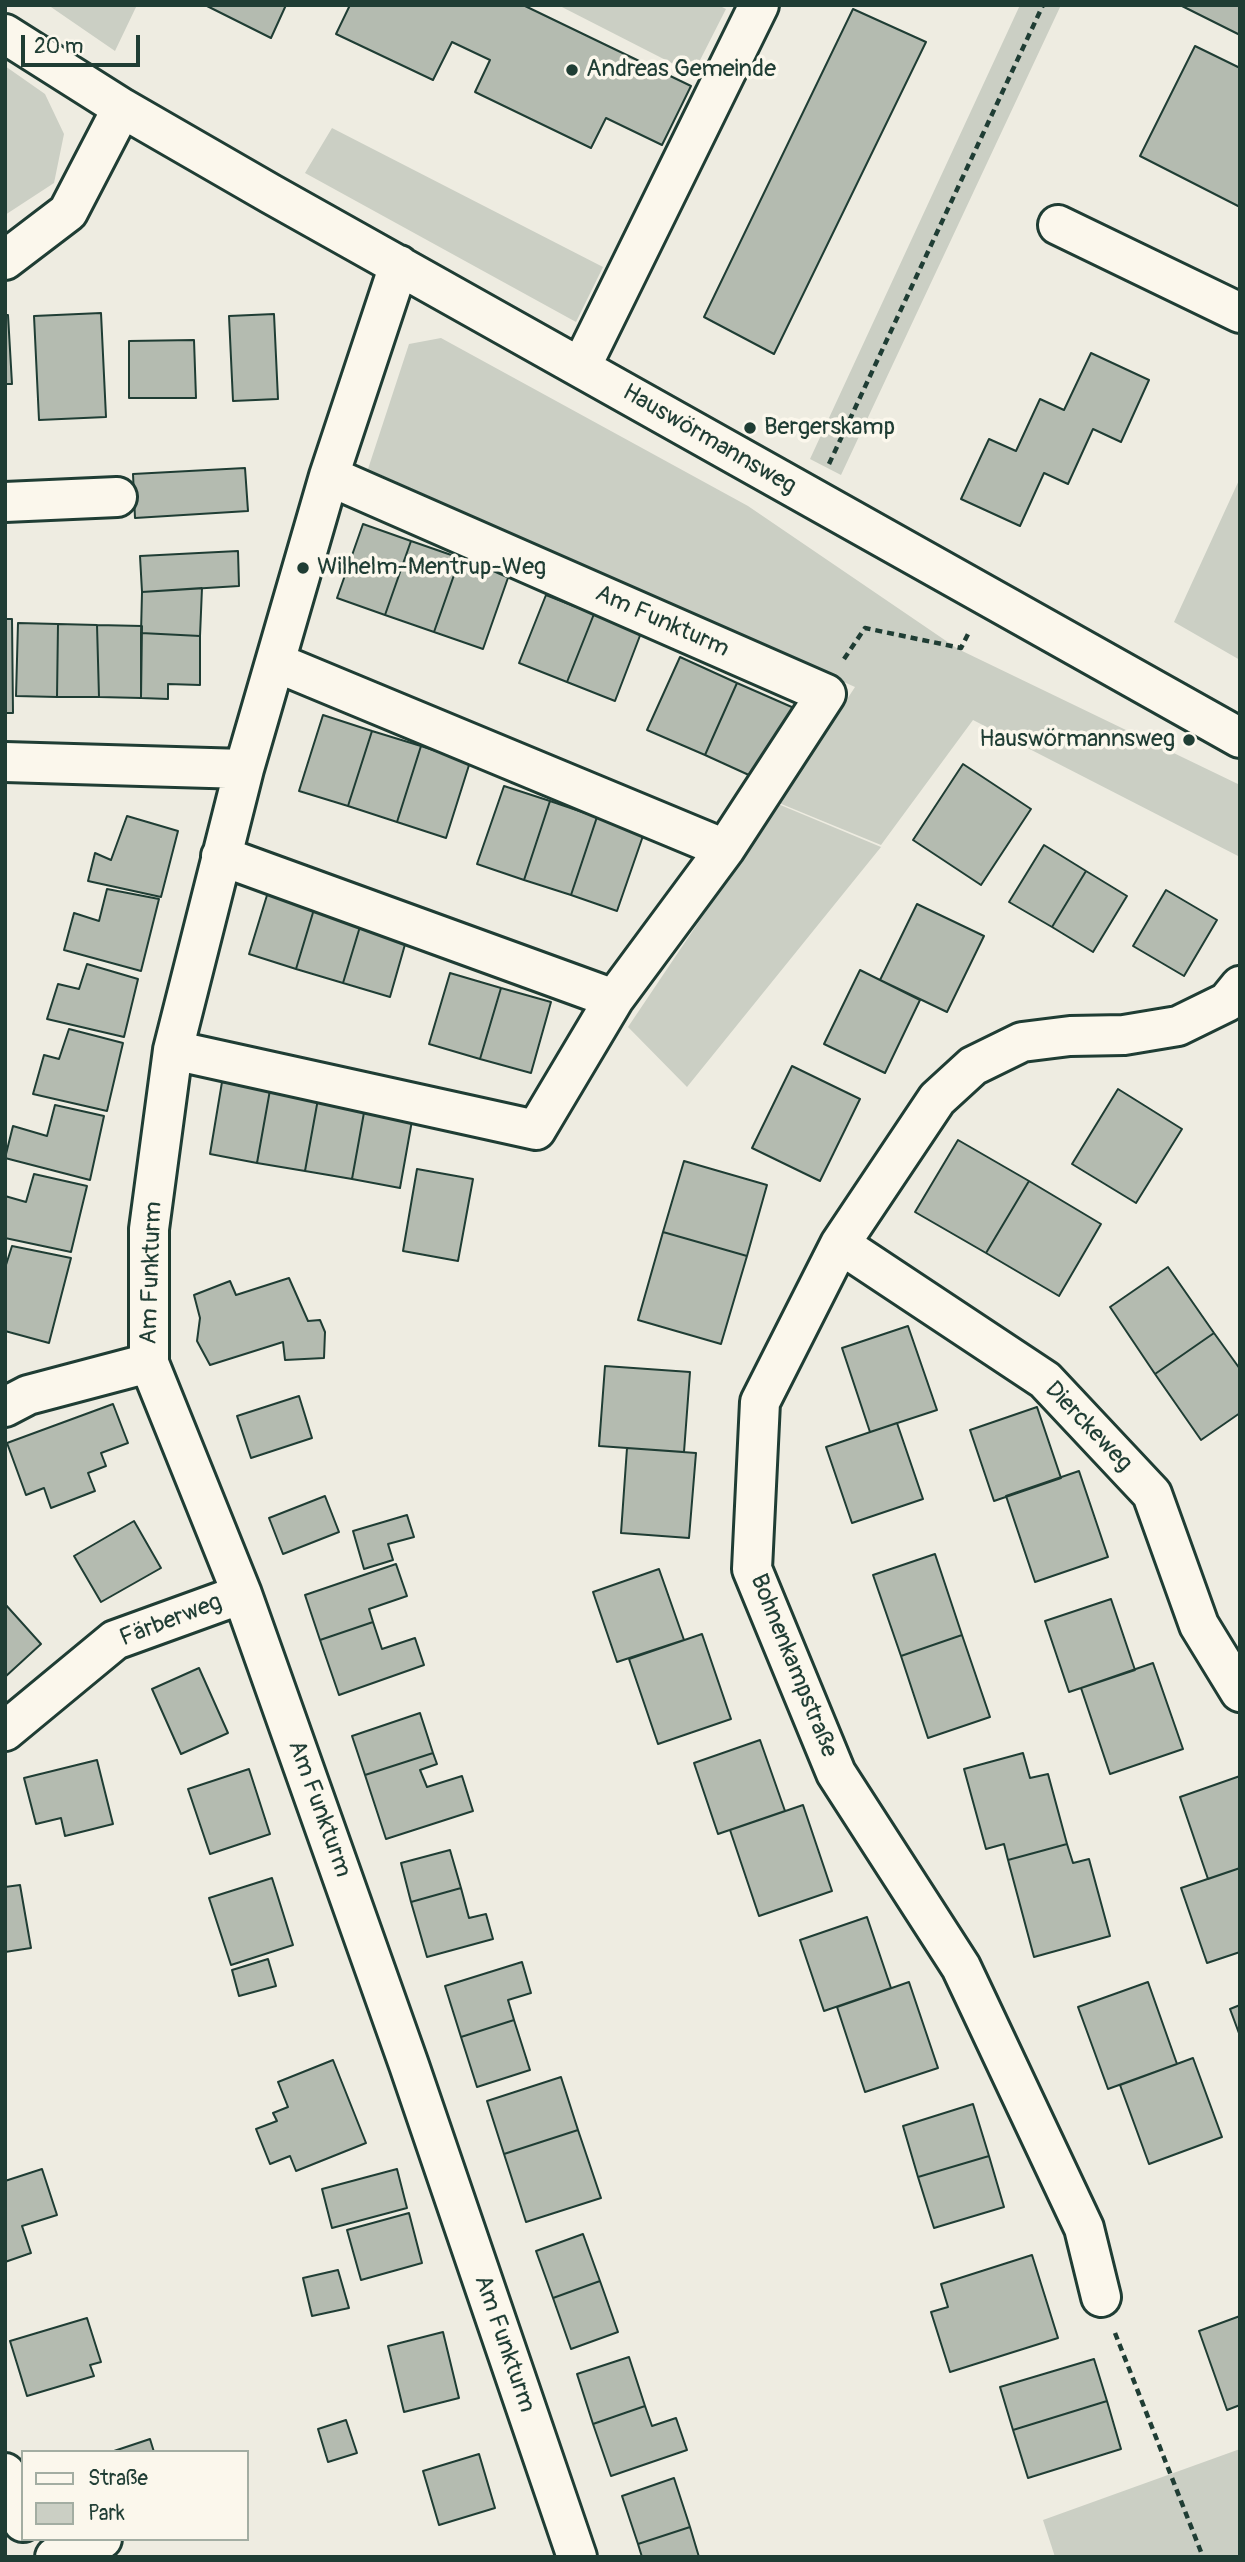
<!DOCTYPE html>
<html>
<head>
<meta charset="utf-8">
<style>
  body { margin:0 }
  #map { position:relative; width:1245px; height:2562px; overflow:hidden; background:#eeece1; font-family:Pangolin,sans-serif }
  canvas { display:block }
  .frame { position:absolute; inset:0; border:7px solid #1f3d34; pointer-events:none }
  .legend { position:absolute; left:21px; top:2450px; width:228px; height:91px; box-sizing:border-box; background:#fbf7ec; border:2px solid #a3ada2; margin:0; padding:9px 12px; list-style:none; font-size:21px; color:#1f3d34 }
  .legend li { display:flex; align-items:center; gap:14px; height:35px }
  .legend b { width:35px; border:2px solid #a3ada2 }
  .scale { position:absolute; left:21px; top:35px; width:119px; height:32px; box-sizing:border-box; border:4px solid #1f3d34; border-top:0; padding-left:9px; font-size:21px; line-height:24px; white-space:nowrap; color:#1f3d34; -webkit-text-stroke:5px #fbf7ec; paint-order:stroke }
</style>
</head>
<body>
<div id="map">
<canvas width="1245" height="2562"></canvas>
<div class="frame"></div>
<ul class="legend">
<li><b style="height:9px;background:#fbf7ec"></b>Straße</li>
<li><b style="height:19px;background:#cbcfc4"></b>Park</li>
</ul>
<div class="scale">20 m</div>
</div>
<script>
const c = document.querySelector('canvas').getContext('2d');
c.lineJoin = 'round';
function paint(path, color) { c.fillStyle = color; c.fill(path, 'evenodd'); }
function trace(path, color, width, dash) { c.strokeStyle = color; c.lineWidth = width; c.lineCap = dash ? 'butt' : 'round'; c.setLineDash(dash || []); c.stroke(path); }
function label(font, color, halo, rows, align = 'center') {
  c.font = font + ' Pangolin,sans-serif'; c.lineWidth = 7; c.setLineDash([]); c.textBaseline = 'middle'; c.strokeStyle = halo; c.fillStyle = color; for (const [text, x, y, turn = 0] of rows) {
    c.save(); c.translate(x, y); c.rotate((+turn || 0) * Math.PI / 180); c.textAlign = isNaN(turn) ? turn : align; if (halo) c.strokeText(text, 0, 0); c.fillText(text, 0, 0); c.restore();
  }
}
paint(new Path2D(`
  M48,5H137L115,51Z
  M558,5H718L726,9L693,74Z
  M1020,5H1061L841,475L810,459Z
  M5,66L45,94L64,134L54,183L5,215Z
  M332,128L603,267L576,322L305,173Z
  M441,338L748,506L958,649L1240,785V857L973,720L881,845L779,803L855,687L368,469L409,344Z
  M1240,478V660L1174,622Z
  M778,804L881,847L687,1087L628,1027Z
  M1240,2449V2557H1055L1043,2520Z`), '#cbcfc4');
const building = new Path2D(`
  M205,5H286L271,38Z
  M350,5H523L691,86L662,145L606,118L591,148L475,92L490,60L452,42L433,80L336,34Z
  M1180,5H1240V35Z
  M853,9L926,42L774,354L704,317Z
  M1195,46L1240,68V207L1140,156Z
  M101,313L106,417L39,420L34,316Z
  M274,314L278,399L233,401L229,316Z
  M5,315H8L12,384H5Z
  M194,340L196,398H129V341Z
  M1091,353L1149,380L1121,442L1093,429L1068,484L1044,473L1020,526L961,499L989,439L1016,451L1040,399L1064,410Z
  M245,468L248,511L135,518L133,474Z
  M363,524L411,541L385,615L337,598Z
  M411,541L460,558L434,632L385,615Z
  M238,551L239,586L142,592L140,556Z
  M460,558L509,575L483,649L434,632Z
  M202,588L200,636L141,633L142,592Z
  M546,595L594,614L567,682L519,663Z
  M594,614L641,633L615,701L567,682Z
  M5,619H12L13,713H5Z
  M18,623L58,624L57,697L16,696Z
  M58,624L97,625L99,697H57Z
  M97,625L142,626L141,698L99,697Z
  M141,633L200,636V685L168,684V699L141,698Z
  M680,657L737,683L705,755L647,730Z
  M737,683L794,708L762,781L705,755Z
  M323,715L372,731L348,806L299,791Z
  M372,731L421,746L397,822L348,806Z
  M421,746L470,762L446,838L397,822Z
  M963,764L1031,809L981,885L913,840Z
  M504,786L550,801L524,880L477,864Z
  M550,801L597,817L571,895L524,880Z
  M127,816L178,831L161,897L88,881L95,853L111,860Z
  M597,817L644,833L617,911L571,895Z
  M1044,845L1086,871L1052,927L1009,902Z
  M1086,871L1127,896L1093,952L1052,927Z
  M107,889L159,899L141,971L64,950L74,913L99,921Z
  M1166,890L1217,920L1184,976L1133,946Z
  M268,892L315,906L296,969L249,954Z
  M917,904L984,936L947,1012L880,980Z
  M315,906L362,920L343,983L296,969Z
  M362,920L408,934L390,997L343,983Z
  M87,964L138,979L124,1037L47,1019L58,984L79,989Z
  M860,970L920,1000L885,1073L824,1044Z
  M450,973L501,988L480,1059L429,1044Z
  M501,988L551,1002L531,1073L480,1059Z
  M69,1029L123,1043L107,1111L33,1094L44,1055L59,1059Z
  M792,1066L860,1099L820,1181L752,1148Z
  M222,1082L270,1090L257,1163L210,1154Z
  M1118,1089L1182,1129L1136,1203L1072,1164Z
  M270,1090L318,1099L305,1171L257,1163Z
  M318,1099L365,1107L352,1179L305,1171Z
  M55,1105L104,1116L90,1180L5,1158L13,1126L47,1136Z
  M365,1107L413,1115L400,1188L352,1179Z
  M958,1140L1029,1181L986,1253L915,1212Z
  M684,1161L767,1185L747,1256L663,1232Z
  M417,1169L473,1179L458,1261L403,1251Z
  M34,1174L87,1186L71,1252L5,1238V1196L26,1202Z
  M1029,1181L1101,1224L1059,1296L986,1253Z
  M663,1232L747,1256L721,1344L638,1320Z
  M12,1246L71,1258L49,1343L5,1331V1268Z
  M1168,1267L1214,1333L1155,1374L1110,1307Z
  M289,1278L308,1321L320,1320L325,1332L324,1358L285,1360L283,1342L210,1365L197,1341L200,1318L194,1295L230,1281L236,1295Z
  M908,1326L937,1410L870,1432L842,1348Z
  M1214,1333L1240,1369V1413L1201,1440L1155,1374Z
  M605,1366L690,1372L684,1452L599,1446Z
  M299,1396L312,1438L251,1458L237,1416Z
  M113,1404L128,1443L101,1453L106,1466L88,1473L95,1491L51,1508L44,1488L26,1495L7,1443Z
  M1037,1407L1061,1478L994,1501L970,1430Z
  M897,1423L923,1499L852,1523L826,1447Z
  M627,1448L696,1453L689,1538L621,1533Z
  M1079,1471L1108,1557L1035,1582L1006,1496Z
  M325,1496L339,1532L283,1554L269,1518Z
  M407,1515L414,1537L388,1544L393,1560L364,1569L353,1531Z
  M134,1521L161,1568L101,1602L74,1556Z
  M935,1554L962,1635L901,1656L873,1575Z
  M396,1564L407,1596L369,1609L373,1622L320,1640L305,1595Z
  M659,1569L684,1640L617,1662L593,1592Z
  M1111,1599L1135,1670L1069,1692L1045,1621Z
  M5,1604L41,1644L5,1677Z
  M373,1622L382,1649L415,1638L424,1665L339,1695L320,1640Z
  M702,1634L731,1719L658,1744L629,1659Z
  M962,1635L990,1717L928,1738L901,1656Z
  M1153,1663L1183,1749L1110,1774L1081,1688Z
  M199,1668L228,1733L181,1754L152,1689Z
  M420,1713L433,1753L365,1775L352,1736Z
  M760,1740L785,1811L718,1834L694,1763Z
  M433,1753L437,1764L420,1770L427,1787L462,1776L473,1811L386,1839L365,1775Z
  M1023,1753L1030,1778L1048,1774L1067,1844L1008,1860L1004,1844L986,1849L964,1769Z
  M97,1760L113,1824L65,1836L61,1818L36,1824L24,1778Z
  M249,1769L270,1834L210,1854L188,1789Z
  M1240,1776V1868L1208,1879L1180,1797Z
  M803,1805L832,1891L759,1916L730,1830Z
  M1067,1844L1073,1863L1089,1859L1110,1936L1034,1957L1008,1860Z
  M450,1850L461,1888L411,1902L401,1863Z
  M1240,1868V1952L1207,1963L1181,1888Z
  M272,1878L293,1945L231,1965L209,1898Z
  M20,1885L31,1948L5,1952V1887Z
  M461,1888L469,1918L486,1914L493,1939L427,1957L411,1902Z
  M867,1917L891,1988L824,2011L800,1940Z
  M268,1959L276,1986L239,1996L232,1970Z
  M522,1962L531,1993L508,2000L514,2020L461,2037L445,1986Z
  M909,1982L938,2068L865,2092L837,2007Z
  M1148,1982L1177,2064L1108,2089L1078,2007Z
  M1240,2005V2036L1230,2009Z
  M514,2020L530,2070L477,2087L461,2037Z
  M1193,2058L1222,2137L1149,2164L1120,2085Z
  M333,2060L366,2143L296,2171L290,2156L270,2164L256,2129L277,2121L273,2113L288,2107L278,2082Z
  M561,2077L578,2130L504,2154L487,2101Z
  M973,2104L989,2156L918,2177L903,2126Z
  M578,2130L601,2198L526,2222L504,2154Z
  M989,2156L1004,2207L934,2228L918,2177Z
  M42,2169L57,2215L22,2226L31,2253L5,2262V2181Z
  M397,2169L407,2208L332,2228L322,2189Z
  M409,2213L422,2263L361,2280L347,2230Z
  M583,2234L600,2281L553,2298L536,2251Z
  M1032,2255L1058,2338L950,2372L931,2312L948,2307L941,2284Z
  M338,2270L349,2308L312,2316L303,2278Z
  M600,2281L618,2332L571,2349L553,2298Z
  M1240,2316V2405L1227,2410L1199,2331Z
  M87,2318L101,2362L90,2365L94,2376L27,2396L10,2341Z
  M443,2332L459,2398L404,2412L388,2346Z
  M629,2357L645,2406L593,2424L577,2374Z
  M1094,2359L1107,2401L1013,2430L1000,2387Z
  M1107,2401L1121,2449L1028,2478L1013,2430Z
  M645,2406L652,2426L676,2418L687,2450L611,2476L593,2424Z
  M346,2420L357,2453L328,2462L318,2429Z
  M150,2439L154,2452H111Z
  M479,2454L495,2508L439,2525L423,2471Z
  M674,2478L690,2527L638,2544L622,2496Z
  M690,2527L699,2557H642L638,2544Z`);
paint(building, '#b4bbb0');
trace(building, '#1f3d34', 2);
const minor = new Path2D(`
  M5,34L122,108L271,194L1240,738
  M1058,225L1240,313
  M5,260L68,212L122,108
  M399,265L329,476L244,769L173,1050L149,1229V1363L242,1594L409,2065L577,2557
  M581,367L759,5
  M5,502L117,497
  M275,662L725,849
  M5,762L244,769
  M221,856L614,999
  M173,1050L536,1130L614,999L725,849L826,694L329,476
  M840,1244L1045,1380L1152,1494L1199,1625L1240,1692
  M5,1407L28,1395L149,1363
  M5,1731L115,1640L242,1594
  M1101,2297L1084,2228L961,1967L836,1773L752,1569L760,1402L840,1244L937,1099L973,1066L1022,1042L1070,1036L1124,1035L1178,1026L1227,1002L1240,986
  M5,2473L23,2522
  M55,2557L102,2539`);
trace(minor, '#1f3d34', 44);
trace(new Path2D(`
  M829,464L1043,5
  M844,659L865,628L961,648L970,630
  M1115,2333L1203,2557`), '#1f3d34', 4.5, [7, 5]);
trace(minor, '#fbf7ec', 38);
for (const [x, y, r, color] of [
  [572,70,7,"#1f3d34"],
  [750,428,7,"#1f3d34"],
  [303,568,7,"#1f3d34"],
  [1189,740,7,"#1f3d34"]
]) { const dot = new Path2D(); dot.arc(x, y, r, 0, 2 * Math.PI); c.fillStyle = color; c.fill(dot); trace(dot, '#fbf7ec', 2.5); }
label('24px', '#1f3d34', '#fbf7ec', [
  ["Andreas Gemeinde",586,70],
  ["Bergerskamp",764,428],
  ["Wilhelm-Mentrup-Weg",317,568],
  ["Hauswörmannsweg",1175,740,"right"]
], 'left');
label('24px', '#1f3d34', '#fbf7ec', [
  ["Hauswörmannsweg",709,440,30],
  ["Am Funkturm",662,622,24],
  ["Am Funkturm",152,1273,-88],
  ["Dierckeweg",1088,1427,46],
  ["Färberweg",171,1621,-21],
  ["Bohnenkampstraße",793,1666,68],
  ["Am Funkturm",319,1809,70],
  ["Am Funkturm",504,2344,71]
]);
</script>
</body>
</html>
